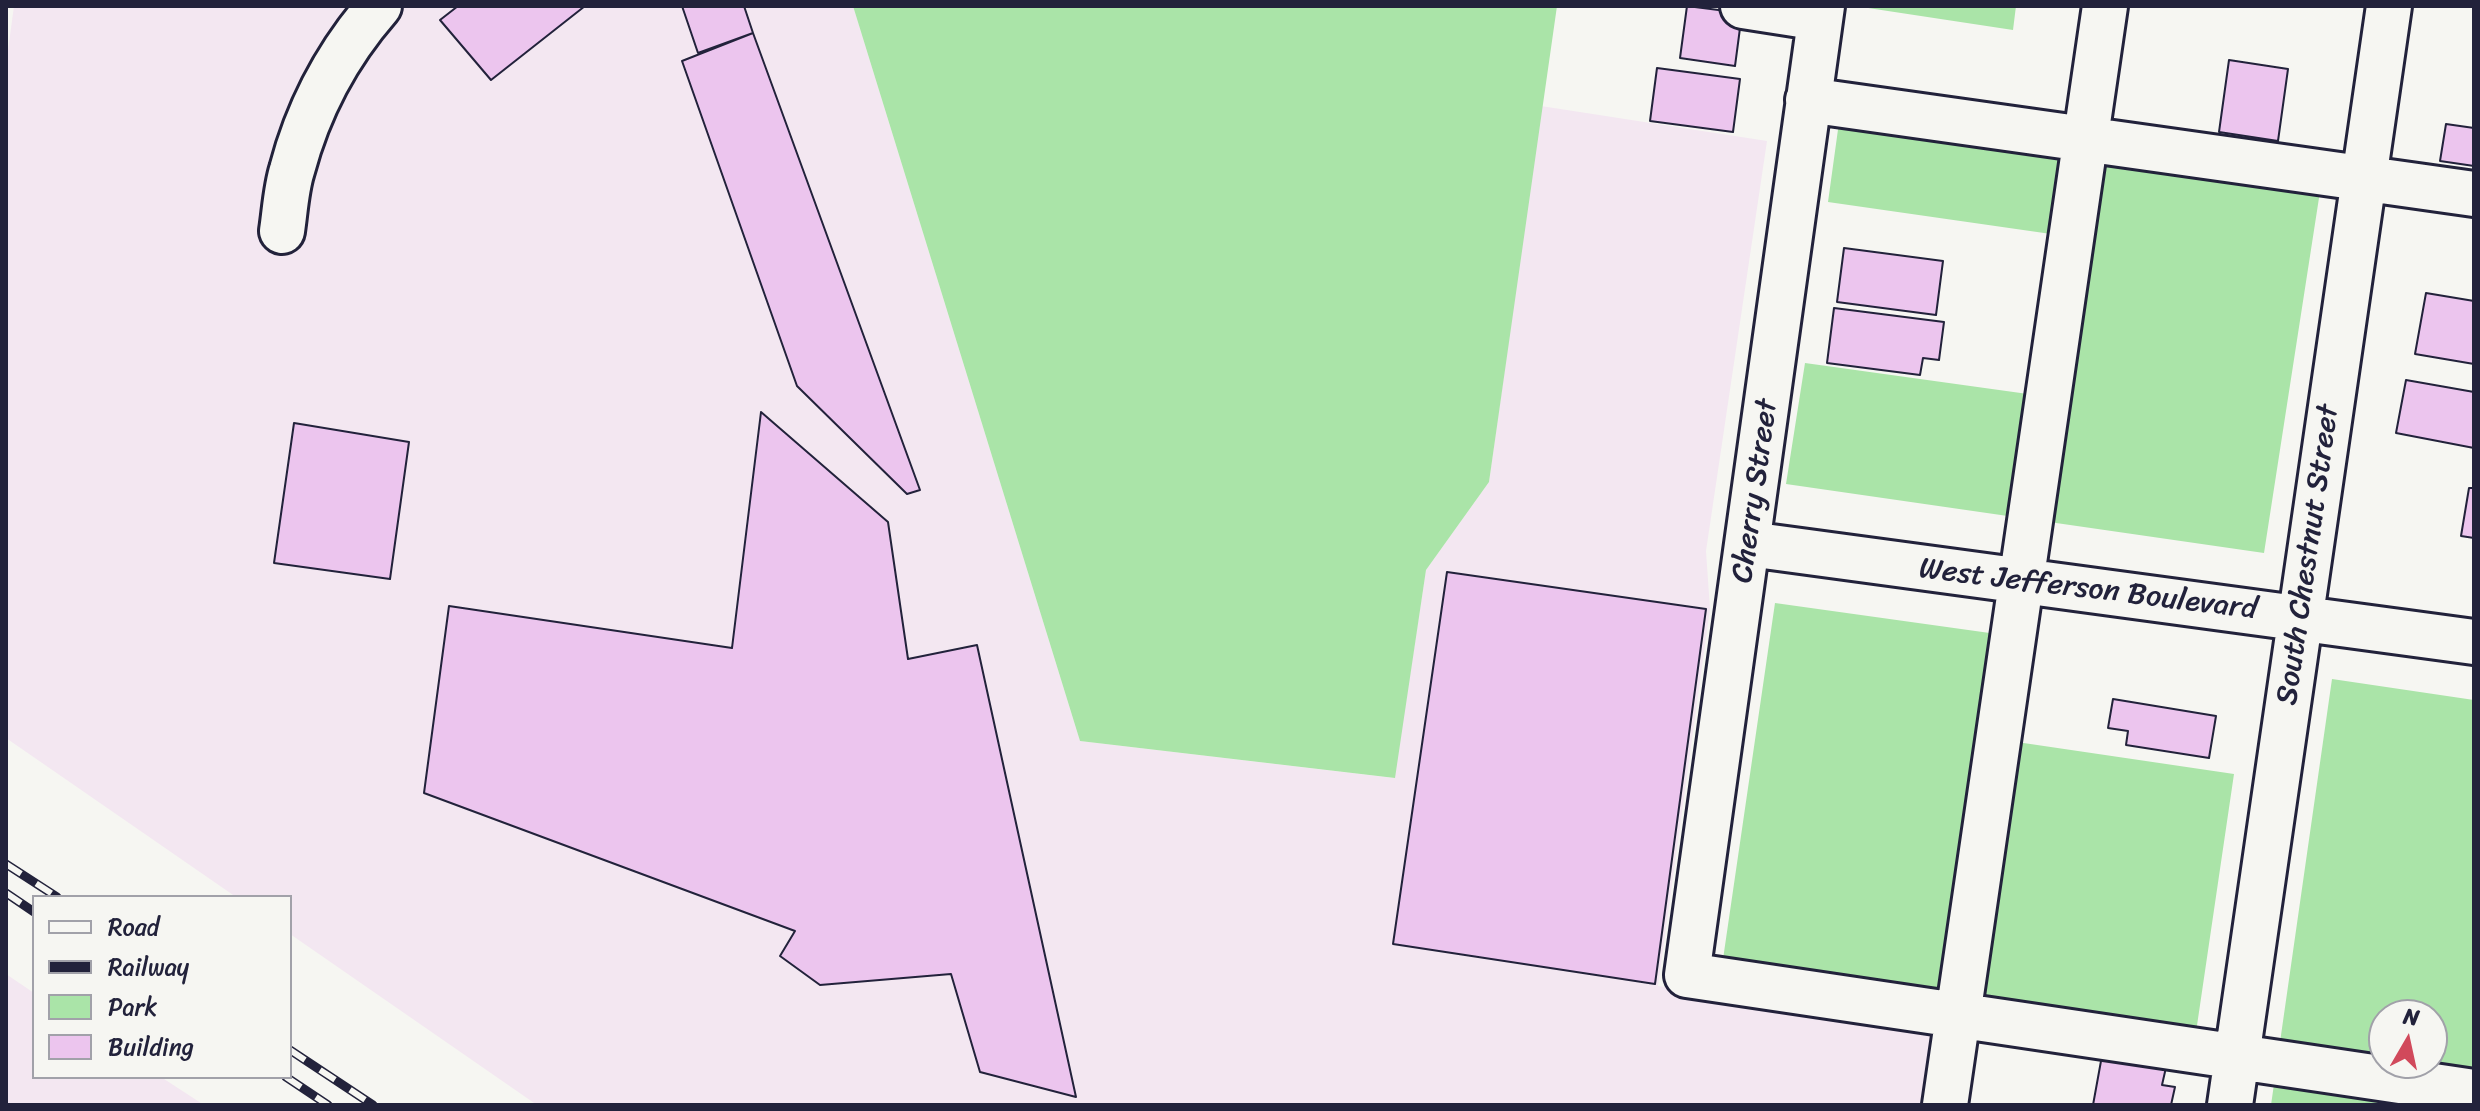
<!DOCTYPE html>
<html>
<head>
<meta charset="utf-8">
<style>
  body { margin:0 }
  #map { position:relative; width:2480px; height:1111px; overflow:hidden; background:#f6f6f2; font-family:Sriracha,sans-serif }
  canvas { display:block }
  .frame { position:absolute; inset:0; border:8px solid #22223b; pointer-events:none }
  .legend { position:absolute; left:32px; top:895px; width:260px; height:184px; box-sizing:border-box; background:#f6f6f2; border:2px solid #a1a1a9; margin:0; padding:10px 14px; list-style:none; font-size:24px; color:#22223b }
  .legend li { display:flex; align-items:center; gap:16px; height:40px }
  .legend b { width:40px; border:2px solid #a1a1a9 }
  .north { position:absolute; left:2368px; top:999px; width:80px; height:80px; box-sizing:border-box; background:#f6f6f2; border:2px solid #a1a1a9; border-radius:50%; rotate:9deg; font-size:22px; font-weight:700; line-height:32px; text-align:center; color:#22223b }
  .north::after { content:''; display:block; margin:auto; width:28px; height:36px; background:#d1495b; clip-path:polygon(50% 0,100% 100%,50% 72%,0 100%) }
</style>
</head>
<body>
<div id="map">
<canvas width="2480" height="1111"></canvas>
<div class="frame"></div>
<ul class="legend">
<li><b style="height:10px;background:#f6f6f2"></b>Road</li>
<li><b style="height:10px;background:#22223b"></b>Railway</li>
<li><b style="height:22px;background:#aae4a8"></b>Park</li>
<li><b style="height:22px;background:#ecc5ee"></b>Building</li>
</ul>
<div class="north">N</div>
</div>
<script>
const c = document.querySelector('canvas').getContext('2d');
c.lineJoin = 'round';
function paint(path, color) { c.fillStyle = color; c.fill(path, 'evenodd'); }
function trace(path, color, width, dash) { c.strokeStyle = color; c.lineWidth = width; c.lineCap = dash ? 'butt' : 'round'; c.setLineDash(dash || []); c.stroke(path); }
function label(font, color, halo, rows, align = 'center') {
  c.font = font + ' Sriracha,sans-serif'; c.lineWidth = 8; c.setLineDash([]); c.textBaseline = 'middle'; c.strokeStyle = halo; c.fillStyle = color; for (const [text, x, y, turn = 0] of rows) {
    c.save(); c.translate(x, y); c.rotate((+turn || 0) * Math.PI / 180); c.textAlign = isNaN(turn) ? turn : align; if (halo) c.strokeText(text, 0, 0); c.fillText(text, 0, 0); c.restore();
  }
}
paint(new Path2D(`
  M14,6H853L1080,741L1394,778L1426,570L1489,482L1541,106L1767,141L1706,551L1710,609L1658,986L1943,1029L1932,1105H537L290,934V897H236L6,738V65Z
  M6,974L34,993V1077H161L204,1105H6Z`), '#f3e7f1');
paint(new Path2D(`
  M853,6H1557L1489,482L1426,570L1395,778L1080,741Z
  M1855,6H2016L2013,30Z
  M1840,115L2321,185L2264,553L1786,484L1805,363L2035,395L2058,235L1828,202Z
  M1775,603L2004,635L2010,741L2234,774L2195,1039L1722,966Z
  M2332,679L2474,700V1105H2271ZM2384,1015H2432V1063H2384Z`), '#aae4a8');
const building = new Path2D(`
  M458,6H585L491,80L440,20Z
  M682,6H744L753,33L698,53Z
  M1687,6L1742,13L1735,66L1680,58Z
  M753,33L920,490L907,494L797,386L682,61Z
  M2229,60L2288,69L2278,141L2219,132Z
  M1657,68L1740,79L1733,132L1650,121Z
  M2446,124L2474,128V166L2440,161Z
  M1844,248L1943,261L1936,315L1837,302Z
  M2426,293L2474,301V364L2415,354Z
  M1834,308L1944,322L1939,360L1923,358L1920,375L1827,363Z
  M2406,380L2474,392V448L2396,433Z
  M761,412L888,522L908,659L977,645L1076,1097L980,1072L951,974L820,985L780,956L795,931L424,793L449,606L732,648Z
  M294,423L409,442L390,579L274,563Z
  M2469,488H2474V538L2461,536Z
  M1447,572L1706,609L1655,984L1393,944Z
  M2113,699L2216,716L2209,758L2126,745L2128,731L2108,728Z
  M2103,1050L2167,1063L2162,1085L2175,1087L2171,1105H2093Z`);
paint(building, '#ecc5ee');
trace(building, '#22223b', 2);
const minor = new Path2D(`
  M1743,6L1820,18
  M1822,6L1687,975L2474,1092
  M1808,100L2474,194
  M282,231C285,211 286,189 292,170C308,109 338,53 379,6
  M1749,544L2474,642
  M1945,1105L2105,6
  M2230,1105L2389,6`);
trace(minor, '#22223b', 50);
trace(minor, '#f6f6f2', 44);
const rail = new Path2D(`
  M6,864L57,897
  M6,893L34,912
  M290,1050L373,1105
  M286,1077L328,1105`);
trace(rail, '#22223b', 9);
trace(rail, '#f6f6f2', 6, [18]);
label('30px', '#22223b', '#f6f6f2', [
  ["Cherry Street",1756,491,-82],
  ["South Chestnut Street",2309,555,-82],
  ["West Jefferson Boulevard",2088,590,7]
]);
</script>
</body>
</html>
